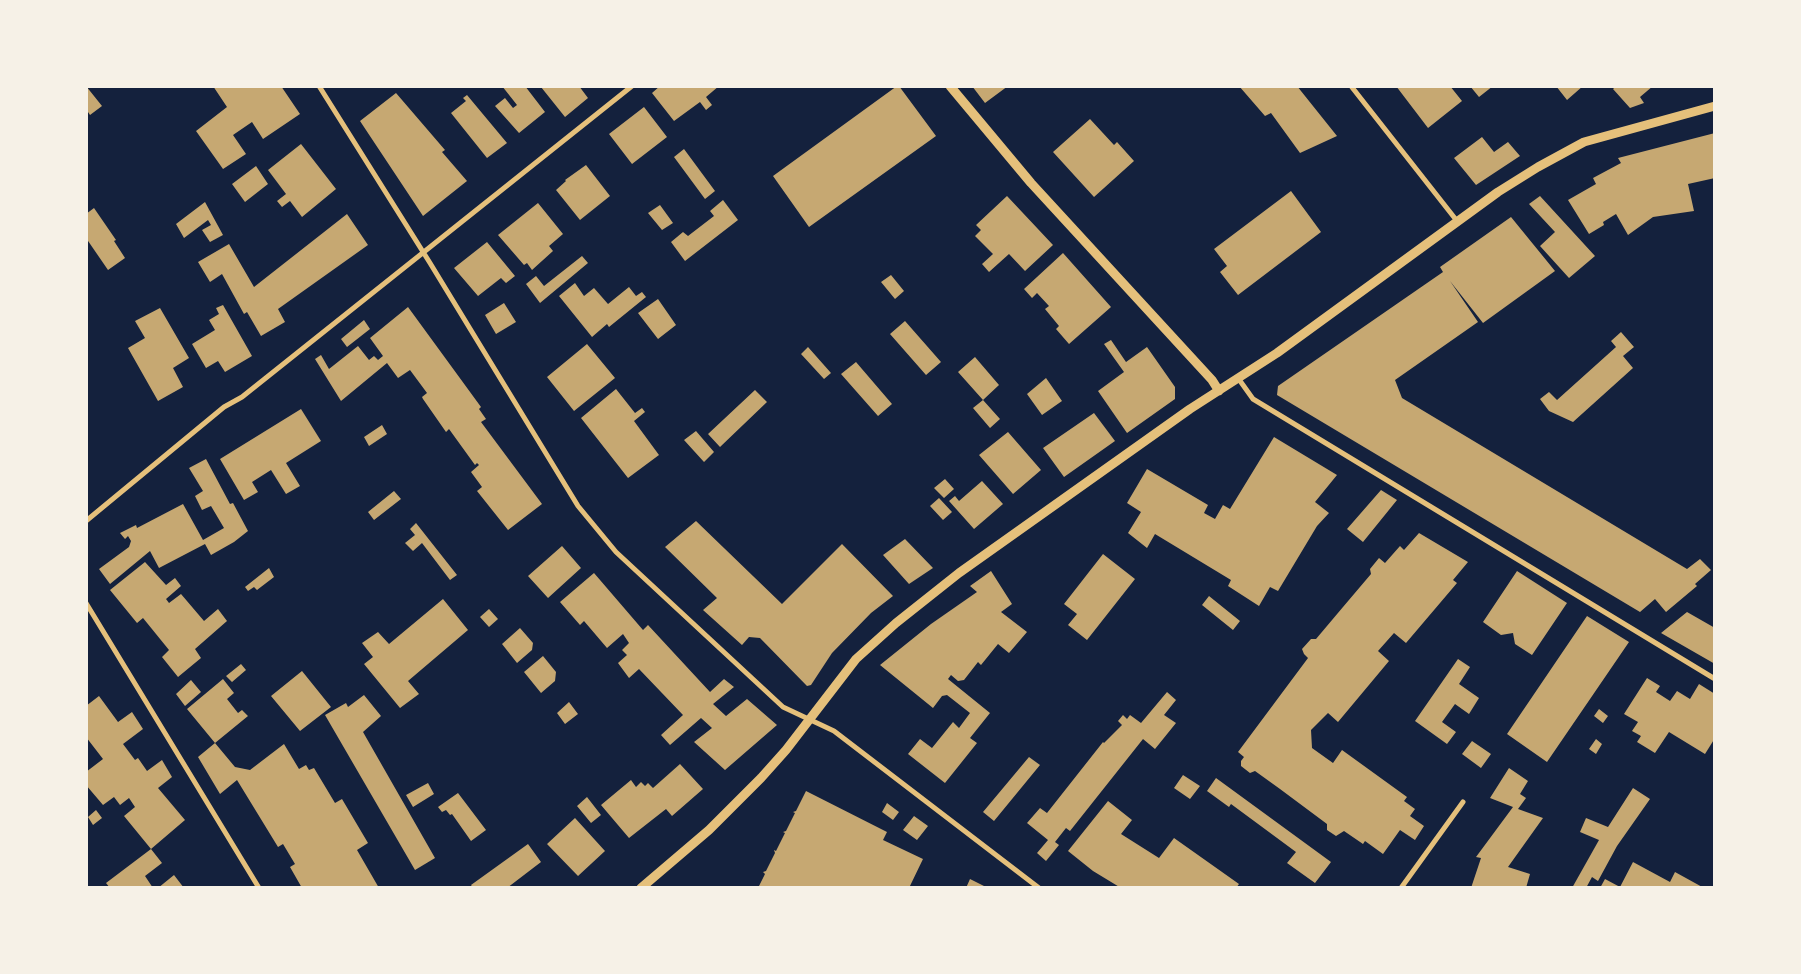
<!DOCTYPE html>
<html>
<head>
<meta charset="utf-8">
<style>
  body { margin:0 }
  #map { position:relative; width:1801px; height:974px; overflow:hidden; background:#14213d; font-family:"IBM Plex Serif",serif }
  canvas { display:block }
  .frame { position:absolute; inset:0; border:88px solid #f6f1e7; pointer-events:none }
</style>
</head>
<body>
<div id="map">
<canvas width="1801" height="974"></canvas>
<div class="frame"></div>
</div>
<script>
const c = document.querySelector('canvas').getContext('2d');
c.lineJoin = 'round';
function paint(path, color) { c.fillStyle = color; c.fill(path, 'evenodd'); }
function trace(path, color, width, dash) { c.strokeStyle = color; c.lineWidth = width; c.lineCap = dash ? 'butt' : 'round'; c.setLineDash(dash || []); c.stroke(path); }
paint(new Path2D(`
  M86,86L102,106L90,115L86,109Z
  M213,86H281L300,114L263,139L252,122L233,135L246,154L223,169L196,131L227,107Z
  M502,86H525L545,112L519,133L495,106L505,98L513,108L517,105Z
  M542,86H579L588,98L565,117L541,87Z
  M660,86H719L706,97L712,105L706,110L700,102L674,121L652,93Z
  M897,86H899L936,136L809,227L773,176Z
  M972,86H1008L985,103Z
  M1239,86H1297L1337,136L1300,153L1271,113L1265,116Z
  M1396,86H1450L1462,101L1428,128Z
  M1470,86H1493L1479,97Z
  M1556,86H1583L1567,100Z
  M1616,86H1653L1640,97L1644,103L1630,108L1613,89Z
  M396,93L445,150L442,152L467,181L423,216L360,121Z
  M467,95L507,143L487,158L451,113L466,101L463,98Z
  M644,107L667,137L632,164L609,134Z
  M1090,119L1114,145L1117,142L1134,161L1094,197L1053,152Z
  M1715,133V178L1688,184L1694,211L1653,217L1628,235L1616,214L1603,222L1604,225L1589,234L1568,200L1596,184L1593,178L1621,163L1618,158Z
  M1482,137L1494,152L1508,142L1520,156L1476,185L1454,158Z
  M301,144L336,189L302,217L290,201L282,207L277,201L286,194L268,170Z
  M684,149L715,191L705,199L674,157Z
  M586,165L610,196L580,220L556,190L566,181L565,180Z
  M256,166L268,184L245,202L232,184Z
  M1291,191L1321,232L1238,295L1220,272L1227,266L1214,249Z
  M1007,196L1053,245L1025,271L1009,254L989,272L982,264L993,254L975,236L981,230L976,225Z
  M1540,196L1595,256L1569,278L1540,246L1555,232L1529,204Z
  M723,200L738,220L685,261L671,242L683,232L688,236L714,216L710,211Z
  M205,202L223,235L210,242L202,230L211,225L208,220L184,238L176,224Z
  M538,203L563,234L549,246L553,251L532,270L527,263L524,265L498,235Z
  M660,205L673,223L662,230L648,213Z
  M94,208L116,240L114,241L125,258L108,270L86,238V214Z
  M347,214L368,245L278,309L285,322L261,336L247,312L244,314L222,274L210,282L198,262L229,244L254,287Z
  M1511,217L1555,271L1483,323L1450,281L1478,322L1395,380L1402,398L1687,569L1700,559L1711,570L1695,584L1697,586L1666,612L1655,599L1640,612L1277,395L1278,386L1443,272L1440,267Z
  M487,242L515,276L506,283L501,278L478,296L454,268Z
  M1063,253L1111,307L1069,344L1056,329L1059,326L1045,309L1049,306L1037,293L1032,298L1024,289Z
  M582,256L588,263L540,303L526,284L536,276L544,286Z
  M891,275L904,291L895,299L881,282Z
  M575,283L584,296L594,288L608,304L629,287L636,296L642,292L646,297L609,327L607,324L592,337L559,296Z
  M658,299L676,325L658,339L638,313Z
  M504,303L516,322L496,334L485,315Z
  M223,305L252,356L225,372L218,361L206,368L192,344L215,330L209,320L219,314L216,308Z
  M408,307L481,407L479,409L486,419L481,422L542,504L508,530L477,491L482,487L471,472L479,465L477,463L475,465L449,429L446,432L423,399L422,397L427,393L410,370L398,378L387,363L341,401L315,359L321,355L329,369L358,346L369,360L374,356L378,360L383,356L370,338Z
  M160,308L189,358L173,368L183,387L158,401L128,348L145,338L135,321Z
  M364,320L370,329L347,347L341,339Z
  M905,321L941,362L926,375L890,334Z
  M1621,332L1634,347L1623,356L1633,368L1573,422L1549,411L1540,399L1549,392L1557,400L1616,347L1611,341Z
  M1111,340L1126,362L1147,347L1175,387V399L1127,433L1098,391L1124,372L1104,344Z
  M587,344L615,378L574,411L547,377Z
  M808,347L831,373L824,379L801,354Z
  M975,357L999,385L983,400L958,372Z
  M856,362L892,404L878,416L841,374Z
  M1046,378L1062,401L1042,415L1027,394Z
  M616,389L635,413L642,408L645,412L634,421L659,455L628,478L581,418Z
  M755,390L767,402L720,447L708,434Z
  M983,400L1000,419L990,428L973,408Z
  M301,409L321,441L286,463L300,486L286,494L271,470L252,482L258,492L244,500L220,459Z
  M1094,413L1115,441L1064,477L1043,448Z
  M382,425L387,434L369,446L364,437Z
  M696,431L714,452L704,462L684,440Z
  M1008,432L1041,470L1013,494L979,455Z
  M1274,437L1337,475L1315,502L1329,513L1317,526L1278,591L1270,587L1259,606L1228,586L1231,580L1155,534L1147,548L1128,533L1141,512L1127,503L1147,469L1208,505L1204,513L1215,519L1223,505L1230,509Z
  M206,459L230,504L233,503L248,531L234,542L211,555L205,544L159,568L150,551L110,584L99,569L129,547L131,541L128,536L125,539L120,533L136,525L137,528L183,504L203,540L224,528L211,506L202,510L195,496L203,491L189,468Z
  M945,479L954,489L944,498L934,488Z
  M982,481L1003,504L974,529L949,501L955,496L959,501Z
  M1381,490L1397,500L1363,542L1347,529Z
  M394,491L401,499L374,520L368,512Z
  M939,498L952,512L943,520L930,506Z
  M696,521L782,604L842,544L893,596L871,613L832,653L811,685L807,686L760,638L749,637L742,645L703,610L717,598L665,547Z
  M416,523L457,575L450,580L422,543L413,551L405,543L415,535L410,529Z
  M1419,533L1468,562L1453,580L1457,583L1406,643L1394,633L1378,651L1389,661L1338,722L1328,713L1311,730L1312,748L1333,763L1342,750L1407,797L1404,801L1415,809L1410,816L1424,826L1415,840L1400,830L1383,854L1365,841L1363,844L1344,831L1336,836L1327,830V824L1280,789L1255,771L1250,773L1241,766V761L1244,757L1238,752L1308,658L1304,654L1302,649L1311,639H1316L1343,607L1371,574L1370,569L1379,558L1385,563L1400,546L1404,550Z
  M905,539L933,568L909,584L883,555Z
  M562,546L581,568L548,598L528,576Z
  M1103,554L1135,579L1087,640L1068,625L1077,614L1064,604Z
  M145,562L166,585L175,578L181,586L166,599L169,603L181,594L204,621L218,609L227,621L195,649L201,658L178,677L162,657L169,650L143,618L137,623L110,590Z
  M269,568L274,577L257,590L254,587L248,591L245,587Z
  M991,571L1012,604L1001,612L1027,632L1009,653L998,644L981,665L978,662L964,680L958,681L951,675L948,679L990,713L970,738L977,743L945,783L908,754L920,739L932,748L953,722L959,728L970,713L947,695L942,696L933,708L880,665L931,624L977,592L970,586Z
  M1517,571L1567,603L1532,655L1515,644L1513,633L1501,635L1483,622Z
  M594,573L643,630L648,625L710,692L724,679L734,687L713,704L726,716L747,699L777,725L725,770L694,742L712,728L701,718L670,745L661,735L683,715L639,669L629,678L618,663L627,655L622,650L629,643L623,634L607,648L584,621L580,625L560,602Z
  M1209,596L1240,621L1233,630L1202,605Z
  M443,599L468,630L408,681L419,694L400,708L364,664L373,657L362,643L378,632L389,644Z
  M489,609L498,619L489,627L480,617Z
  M1687,612L1715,628V664L1661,633Z
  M1587,616L1629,642L1547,762L1507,734Z
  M520,628L533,643L532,650L517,663L502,644Z
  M543,656L556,672L555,681L541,693L524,672Z
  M1458,659L1470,667L1459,684L1479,698L1469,714L1455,704L1442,722L1456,732L1447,744L1415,721Z
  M241,664L246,670L232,682L226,676Z
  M302,671L331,707L300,731L271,696Z
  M1647,678L1660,686L1656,692L1670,701L1677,691L1690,699L1699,684L1715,694V738L1705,754L1669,732L1655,753L1637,742L1641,736L1632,731L1638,722L1624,714Z
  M223,679L234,693L227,699L238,713L242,710L248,716L215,743L187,709Z
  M191,680L201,692L185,706L176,694Z
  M1167,692L1176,700L1164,715L1176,723L1155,749L1143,739L1070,831L1066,828L1055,842L1059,845L1046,861L1037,853L1048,840L1027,823L1040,808L1047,813L1103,742L1104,743L1122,725L1118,721L1123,715L1127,719L1130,715L1141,723Z
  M364,695L381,716L363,732L435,858L415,870L325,715L346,703L348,707Z
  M99,696L118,722L132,712L143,729L123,744L135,760L138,758L147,771L162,760L172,777L158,788L185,820L151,849L124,816L135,807L129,798L120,805L114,797L103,805L86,785V772L103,759L86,737V706Z
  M569,702L578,714L565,724L557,713Z
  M1599,709L1608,716L1603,723L1594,716Z
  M1596,739L1602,744L1596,754L1589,749Z
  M1472,741L1491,754L1481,768L1462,754Z
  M215,743L235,767L250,770L284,744L299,769L306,765L309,770L314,768L335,803L342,799L368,843L357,850L379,888H302L290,867L295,864L283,844L278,847L237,780L220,794L198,757Z
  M1029,757L1040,765L994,821L983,812Z
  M680,764L703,789L672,816L666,809L629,838L601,805L631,780L636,787L641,782L645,786L648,783L653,788Z
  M1509,768L1528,781L1520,794L1526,798L1518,809L1543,818L1508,867L1530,874L1526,888H1471L1481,858L1476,857L1513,807L1490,798Z
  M1183,775L1200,786L1190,799L1174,788Z
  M1216,778L1331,862L1315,883L1287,863L1296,852L1231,804L1229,807L1207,791Z
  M428,783L434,794L413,807L406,795Z
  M1633,788L1650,799L1617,846L1598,881L1592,877L1586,888H1572L1599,840L1580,832L1586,818L1608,827Z
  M806,791L887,832L883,840L923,859L909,888H758L765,874L763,872L766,871L775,853L774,850L776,851L785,833L783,832L786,831L795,813L793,812L796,811Z
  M458,793L486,830L471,841L452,814L450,815L446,810L442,812L438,807Z
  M587,797L601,815L591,823L577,806Z
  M1108,801L1132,820L1121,834L1159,858L1174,838L1239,884L1236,888H1121L1093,871L1068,851Z
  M887,803L899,812L893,820L882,812Z
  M96,810L102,818L93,825L88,817Z
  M914,816L928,826L917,840L903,830Z
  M575,818L605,851L578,876L547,844Z
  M528,844L541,862L507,888H473L471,885Z
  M151,849L162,863L145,876L153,888H110L106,883Z
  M1633,862L1670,882L1675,872L1704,888H1600L1605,879L1620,887Z
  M174,875L184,888H158Z
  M970,879L988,888H966Z`), '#c6a872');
trace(new Path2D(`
  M319,86L430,263L578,506L616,552L783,707L834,731L1039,888
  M1351,86L1457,221
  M1238,378L1253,399L1715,679
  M86,521L224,407L242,397L632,86
  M86,603L259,888
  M1401,888L1463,802`), '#e5c07b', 5);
trace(new Path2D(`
  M950,86L1031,183L1212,380L1219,391
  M641,888L709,830L761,778L786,750L856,659L896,623L959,573L1190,409L1277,353L1498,192L1538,167L1584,142L1715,106`), '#e5c07b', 9);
</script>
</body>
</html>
